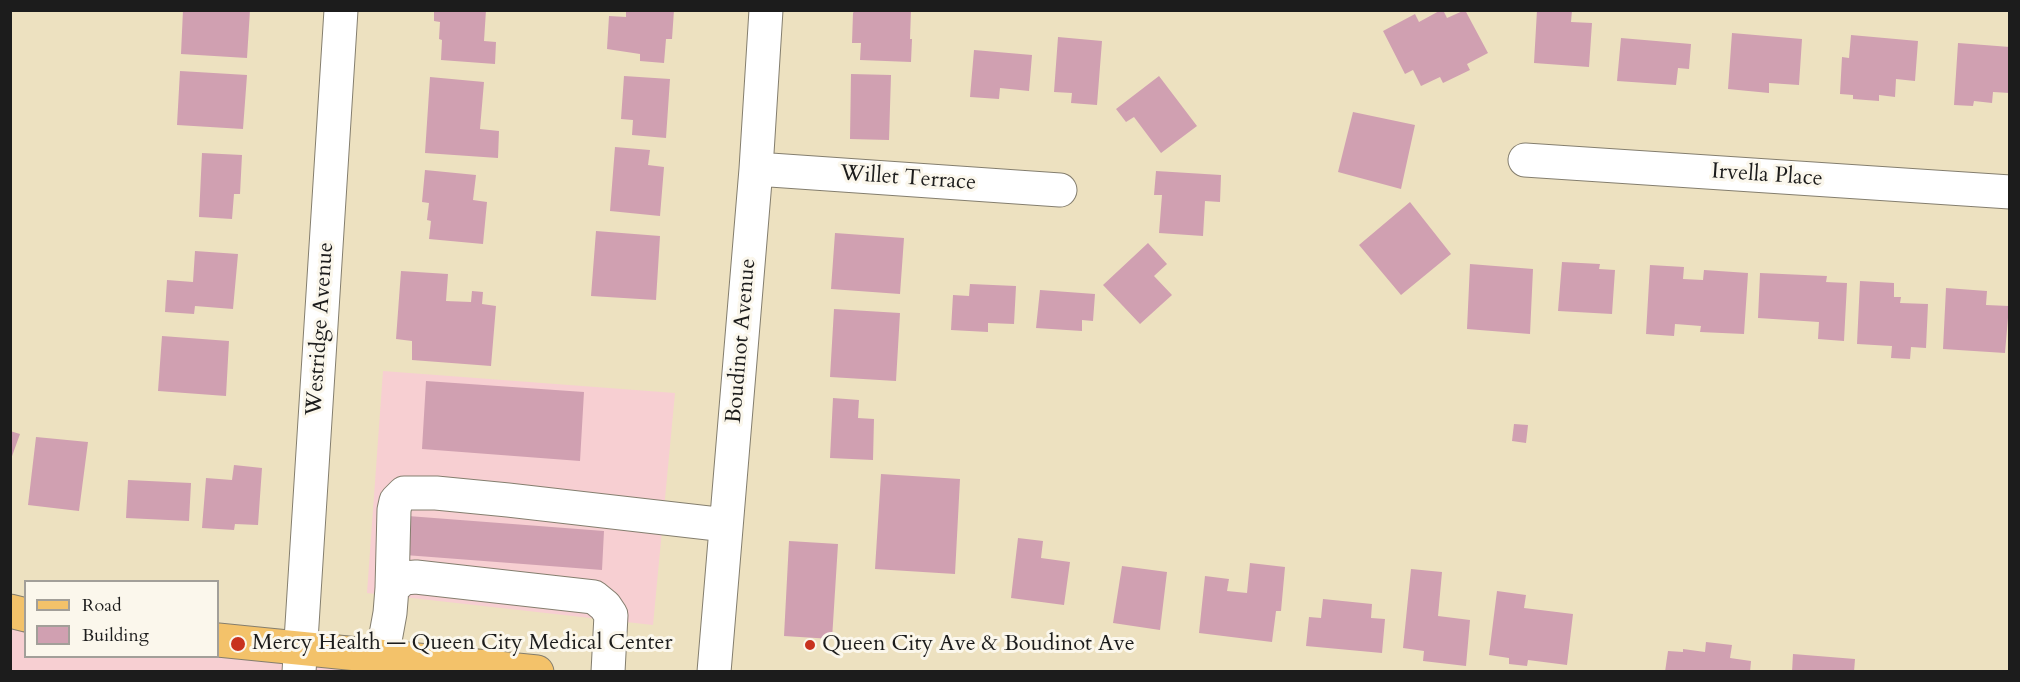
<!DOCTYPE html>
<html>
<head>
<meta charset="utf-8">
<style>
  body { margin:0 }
  #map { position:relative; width:2020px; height:682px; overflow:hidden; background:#ede1c0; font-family:Cardo,serif }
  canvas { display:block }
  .frame { position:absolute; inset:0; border:12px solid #1c1c1c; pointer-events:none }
  .legend { position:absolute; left:24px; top:580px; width:195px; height:78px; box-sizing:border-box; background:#fbf7ec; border:2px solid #a29f99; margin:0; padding:8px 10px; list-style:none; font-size:18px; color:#1c1c1c }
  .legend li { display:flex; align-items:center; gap:12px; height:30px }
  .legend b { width:30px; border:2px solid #a29f99 }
</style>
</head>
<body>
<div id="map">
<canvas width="2020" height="682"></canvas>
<div class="frame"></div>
<ul class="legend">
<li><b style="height:8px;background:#f3c26a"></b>Road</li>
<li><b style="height:16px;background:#d0a0b1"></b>Building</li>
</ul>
</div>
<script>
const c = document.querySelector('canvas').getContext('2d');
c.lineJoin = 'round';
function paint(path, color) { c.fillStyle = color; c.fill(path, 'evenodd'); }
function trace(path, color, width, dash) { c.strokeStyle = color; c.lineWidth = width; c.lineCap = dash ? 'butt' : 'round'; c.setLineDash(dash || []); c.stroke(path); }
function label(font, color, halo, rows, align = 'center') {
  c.font = font + ' Cardo,serif'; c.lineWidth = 6; c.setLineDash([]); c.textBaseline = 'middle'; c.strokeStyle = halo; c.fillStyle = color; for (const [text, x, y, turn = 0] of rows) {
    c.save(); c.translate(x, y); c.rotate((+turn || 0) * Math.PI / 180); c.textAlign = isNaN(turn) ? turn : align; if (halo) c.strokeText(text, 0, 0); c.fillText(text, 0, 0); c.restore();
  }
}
paint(new Path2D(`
  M383,371L675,393L653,625L367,593Z
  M10,611L25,615L26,656H218L537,671H11Z`), '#f7cfd2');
paint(new Path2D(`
  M183,10H250L247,58L181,54Z
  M434,10H486L484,41L496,42L495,64L441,60L442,40L439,39L440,22L434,21Z
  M626,10H674L672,39H666L664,63L640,61V54L607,49L609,16L626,17Z
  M855,10H911L910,39H912L911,62L860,60L861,43H852L853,13Z
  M1441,10H1443L1447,18L1465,10L1488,53L1467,64L1470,70L1443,83L1440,77L1421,86L1413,70L1405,74L1383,31L1415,14L1419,22Z
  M1537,10H1572L1571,22L1592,23L1589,67L1534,63Z
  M1732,33L1802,39L1799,85L1769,83V93L1728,89Z
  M1851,35L1918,41L1915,81L1896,79L1895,97L1879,95V101L1853,99V95L1840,94L1842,57L1849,58Z
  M1058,37L1102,41L1097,105L1071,103L1072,93L1054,92Z
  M1621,38L1691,44L1689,69L1678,68L1676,85L1617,81Z
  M1958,43L2010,47V93L1993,92L1992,103L1974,101L1973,106L1954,105Z
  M974,50L1032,55L1029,91L1000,88L999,99L970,97Z
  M180,71L247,75L243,129L177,125Z
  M851,74L891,75L889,140L850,139Z
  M624,76L670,79L666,138L632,135L633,120L621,119Z
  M1159,76L1197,126L1161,153L1134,117L1126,122L1116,109Z
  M430,77L484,82L480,129L499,131L498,158L425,153Z
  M1353,112L1415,125L1401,189L1338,172Z
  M615,147L650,150L648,165L664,167L660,216L610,211Z
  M202,153L242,155L240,194H234L232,219L199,217Z
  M425,170L476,175L473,200L487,202L483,244L429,239L431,221L427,220L429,203L422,202Z
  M1156,171L1221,175L1220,202L1205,201L1203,236L1159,233L1162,195H1154Z
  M1410,202L1451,254L1401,295L1359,245Z
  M596,231L660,236L656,300L591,296Z
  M835,233L904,238L900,294L831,289Z
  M1148,243L1167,264L1154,276L1172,295L1140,324L1103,285Z
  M195,251L238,254L233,309L195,306L194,314L165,312L167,280L193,282Z
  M1562,262L1600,264L1599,269L1615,270L1612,314L1558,311Z
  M1470,264L1533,269L1530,334L1467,329Z
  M1650,265L1684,267L1683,279L1703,280L1704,270L1748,273L1744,334L1700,332L1701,326L1675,324L1674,336L1646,334Z
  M401,271L448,274L446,301L471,302L472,291L483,292L482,304L496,306L491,366L412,360V341L396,339Z
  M1760,273L1827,276L1826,282L1847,283L1844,341L1818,339L1819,322L1758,318Z
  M1860,281L1894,283V297H1901L1900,303L1928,304L1926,348L1911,347L1910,359L1891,358L1892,346L1857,344Z
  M970,284L1016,286L1014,324L988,323V332L951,330L953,295L969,296Z
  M1946,288L1987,291L1986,305L2009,306L2005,353L1943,349Z
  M1040,290L1095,294L1093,321L1082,320V331L1036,328Z
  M834,309L900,313L896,381L830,377Z
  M162,336L229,341L226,396L158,391Z
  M426,381L584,392L580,461L422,449Z
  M833,398L859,400L858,418L874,419L873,460L830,458Z
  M1514,424L1528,425L1526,443L1512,441Z
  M10,431L20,434L11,459H10Z
  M36,437L88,442L79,511L28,505Z
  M234,465L262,468L258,525L235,524L234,530L202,528L206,478L232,480Z
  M881,474L960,479L955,574L875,569Z
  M128,480L191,483L189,521L126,518Z
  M408,516L604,531L602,570L405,555Z
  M1018,538L1043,541L1041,558L1070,562L1064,605L1011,598Z
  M789,541L838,544L832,639L784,636Z
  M1250,563L1285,567L1281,611H1276L1272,642L1199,633L1205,576L1229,579L1227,591L1247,593Z
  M1122,566L1167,572L1160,630L1113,623Z
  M1411,569L1442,572L1438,616L1470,620L1466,666L1423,661L1424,651L1403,648Z
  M1497,591L1526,595L1524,608L1573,614L1567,665L1528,660L1527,666L1509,664V658L1489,655Z
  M1323,599L1372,604L1371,618L1385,619L1382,653L1306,646L1309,617L1321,618Z
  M1706,642L1732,645L1730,658L1751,661L1750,672H1665L1668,651L1683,652V649L1705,652Z
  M1793,654L1855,659L1854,672H1792Z`), '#d0a0b1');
const minor = new Path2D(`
  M1525,160L2010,192
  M756,169L1060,190
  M392,588L394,510L396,501L404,493H436L508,500L726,525
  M382,657L390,613L392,588L404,578L416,577L594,597L605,606L611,615L608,672
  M299,672L341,10
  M714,672L756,169L766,10`);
const major = new Path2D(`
  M10,611L26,615
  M218,640L537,672`);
trace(minor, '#847e6e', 35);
trace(major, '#847e6e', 35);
trace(minor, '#fff', 33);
trace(major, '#f3c26a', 33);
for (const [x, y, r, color] of [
  [238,644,8,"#c8321e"],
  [810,645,6,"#c8321e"]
]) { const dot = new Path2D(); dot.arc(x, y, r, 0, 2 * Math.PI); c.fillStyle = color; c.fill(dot); trace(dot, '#fbf7ec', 2); }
label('22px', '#1c1c1c', '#fbf7ec', [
  ["Irvella Place",1767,176,4],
  ["Willet Terrace",908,179,4],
  ["Westridge Avenue",321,329,-86],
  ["Boudinot Avenue",742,341,-85]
]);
label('22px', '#1c1c1c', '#fbf7ec', [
  ["Mercy Health — Queen City Medical Center",252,644],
  ["Queen City Ave & Boudinot Ave",822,645]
], 'left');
</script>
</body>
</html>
